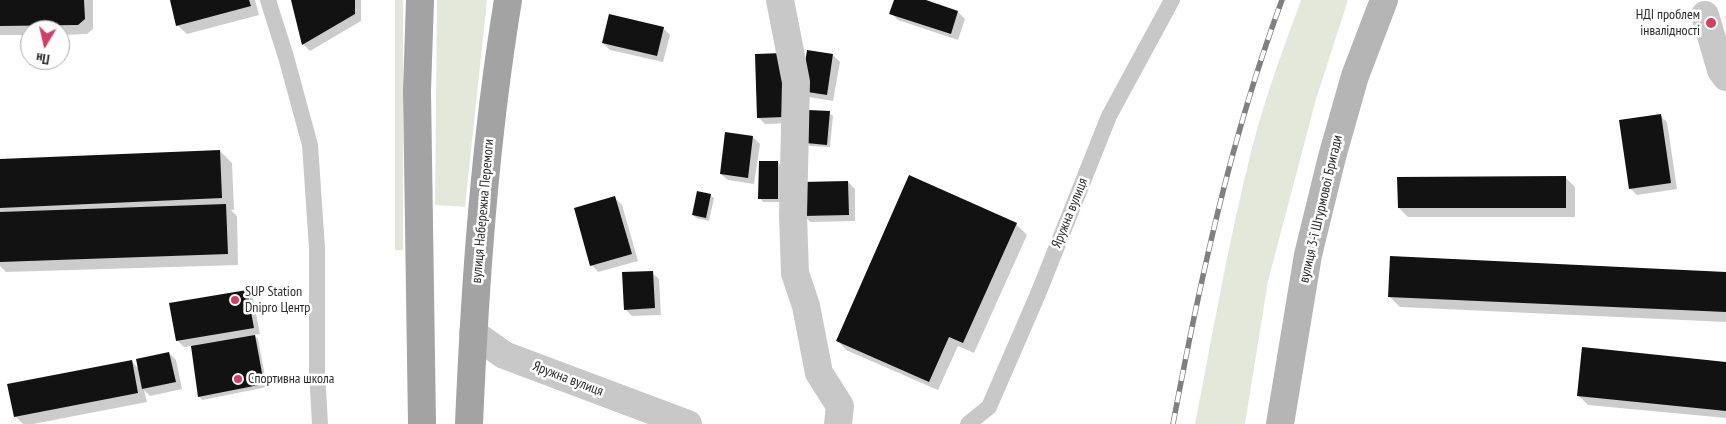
<!DOCTYPE html>
<html>
<head>
<meta charset="utf-8">
<style>
  body { margin:0 }
  #map { position:relative; width:1726px; height:424px; overflow:hidden; background:#fff; font-family:"PT Sans Narrow",sans-serif }
  canvas { display:block }
  .north { position:absolute; left:20px; top:20px; width:50px; height:50px; box-sizing:border-box; background:#fff; border:1px solid #aaa; border-radius:50%; rotate:189deg; font-size:14px; font-weight:700; line-height:20px; text-align:center; color:#2b2b2b }
  .north::after { content:''; display:block; margin:auto; width:18px; height:22px; background:#d23e64; clip-path:polygon(50% 0,100% 100%,50% 72%,0 100%) }
</style>
</head>
<body>
<div id="map">
<canvas width="1726" height="424"></canvas>
<div class="north">Пн</div>
</div>
<script>
const c = document.querySelector('canvas').getContext('2d');
c.lineJoin = 'round';
function paint(path, color) { c.fillStyle = color; c.fill(path, 'evenodd'); }
function trace(path, color, width, dash) { c.strokeStyle = color; c.lineWidth = width; c.lineCap = dash ? 'butt' : 'round'; c.setLineDash(dash || []); c.stroke(path); }
function label(font, color, halo, rows, align = 'center') {
  c.font = font + ' "PT Sans Narrow",sans-serif'; c.lineWidth = 5; c.setLineDash([]); c.textBaseline = 'middle'; c.strokeStyle = halo; c.fillStyle = color; for (const [text, x, y, turn = 0] of rows) {
    c.save(); c.translate(x, y); c.rotate((+turn || 0) * Math.PI / 180); c.textAlign = isNaN(turn) ? turn : align; if (halo) c.strokeText(text, 0, 0); c.fillText(text, 0, 0); c.restore();
  }
}
paint(new Path2D(`
  M395,0H403V250H395Z
  M437,0H487L465,207L435,205Z
  M1301,0H1348L1316,99L1268,281L1245,424H1195C1213,332 1229,239 1252,148C1265,98 1283,49 1301,0Z`), '#e4e8da');
paint(new Path2D(`
  M0,0H93V29L87,34L60,35V30H30V35H0Z
  M171,0H255L259,15L187,34L177,25Z
  M292,0H361V21L310,51L303,44Z
  M895,0H922L958,12L965,19L958,40L898,20L891,13Z
  M663,28L670,35L663,62L610,50L603,43Z
  M757,55L792,123L765,124L758,117Z
  M833,55L840,62L833,101L809,97L802,90Z
  M829,113L833,116L830,147L810,146L807,143Z
  M1660,115L1667,122L1677,189L1637,195L1630,188Z
  M753,137L760,144L754,184L728,180L721,174Z
  M220,151L232,163L234,210H231L237,216L238,265L6,272L0,266V160Z
  M778,162L781,166L780,202H763L760,198Z
  M1566,178L1575,187V217H1408L1399,208Z
  M848,182L855,189V221L810,222L804,215Z
  M710,195L714,198L709,221L696,218L693,214Z
  M615,198L622,205L638,261L598,272L592,265Z
  M1016,224L1027,235L974,353L958,346L938,390L846,350L837,340Z
  M652,273L659,279L661,315L632,316L625,309Z
  M1726,273V322L1400,307L1389,296Z
  M247,291L253,298L260,334L254,335L258,339L267,387L202,400L199,396L192,346L184,347L177,340Z
  M169,353L176,360L182,389L150,396L144,390L147,402L33,424H23L15,416L131,361L139,369Z
  M1726,363V418L1588,405L1578,395Z`), '#0003');
paint(new Path2D(`
  M0,0H84L85,19L78,25L0,26Z
  M170,0H249L251,6L176,26Z
  M291,0H355V14L302,45Z
  M894,0H926L958,11L951,34L889,14Z
  M609,14L664,27L657,56L602,43Z
  M807,50L833,54L827,95L801,91Z
  M784,53L785,117L757,118L755,54Z
  M808,110L830,111L827,145L806,143Z
  M1661,114L1671,183L1629,189L1619,120Z
  M725,132L753,136L748,178L720,174Z
  M220,150L222,198L0,208V159Z
  M759,161H778V199H758Z
  M909,175L1017,223L963,343L949,337L929,382L836,341Z
  M1566,176V208H1398L1397,177Z
  M848,181L849,215L802,216V182Z
  M697,191L711,194L706,218L692,215Z
  M615,196L632,254L590,266L574,208Z
  M226,204L228,254L0,262V212Z
  M1390,256L1726,272V312L1388,297Z
  M653,271L655,308L624,310L622,272Z
  M247,290L254,328L176,341L169,303Z
  M255,335L264,384L198,397L191,346Z
  M1582,347L1726,362V411L1577,396Z
  M169,352L176,382L142,389L136,359Z
  M132,360L138,393L14,417L7,384Z`), '#121212');
trace(new Path2D(`
  M268,0L286,57L310,145L317,248V371L320,424
  M968,424L989,407L1038,294L1109,116L1172,0`), '#c8c8c8', 16);
trace(new Path2D(`
  M780,0L796,82L793,216L795,273L806,306L819,373L840,406L838,424
  M1705,15L1721,70L1726,77
  M473,333L504,355L688,424`), '#c8c8c8', 28);
trace(new Path2D(`
  M1280,424L1308,255L1332,157L1355,76L1384,0`), '#b5b5b5', 28);
trace(new Path2D(`
  M420,0L417,91L422,424
  M469,424C475,282 485,140 508,0`), '#a3a3a3', 28);
const rail = new Path2D(`
  M1173,424C1200,280 1231,137 1282,0`);
trace(rail, '#808080', 5.5);
trace(rail, '#fff', 4, [11]);
for (const [x, y, r, color] of [
  [1711,23,6,"#d23e64"],
  [235,300,5,"#d23e64"],
  [238,379,5,"#d23e64"]
]) { const dot = new Path2D(); dot.arc(x, y, r, 0, 2 * Math.PI); c.fillStyle = color; c.fill(dot); trace(dot, '#fff', 2); }
label('14px', '#2b2b2b', '#fff', [
  ["НДІ проблем",1700,15,"right"],
  ["інвалідності",1700,31,"right"],
  ["SUP Station",245,292],
  ["Dnipro Центр",245,308],
  ["Спортивна школа",248,379]
], 'left');
label('14px', '#2b2b2b', '#fff', [
  ["вулиця 3-ї Штурмової Бригади",1321,209,-77],
  ["вулиця Набережна Перемоги",483,211,-85],
  ["Яружна вулиця",1070,213,-68],
  ["Яружна вулиця",568,379,21]
]);
</script>
</body>
</html>
